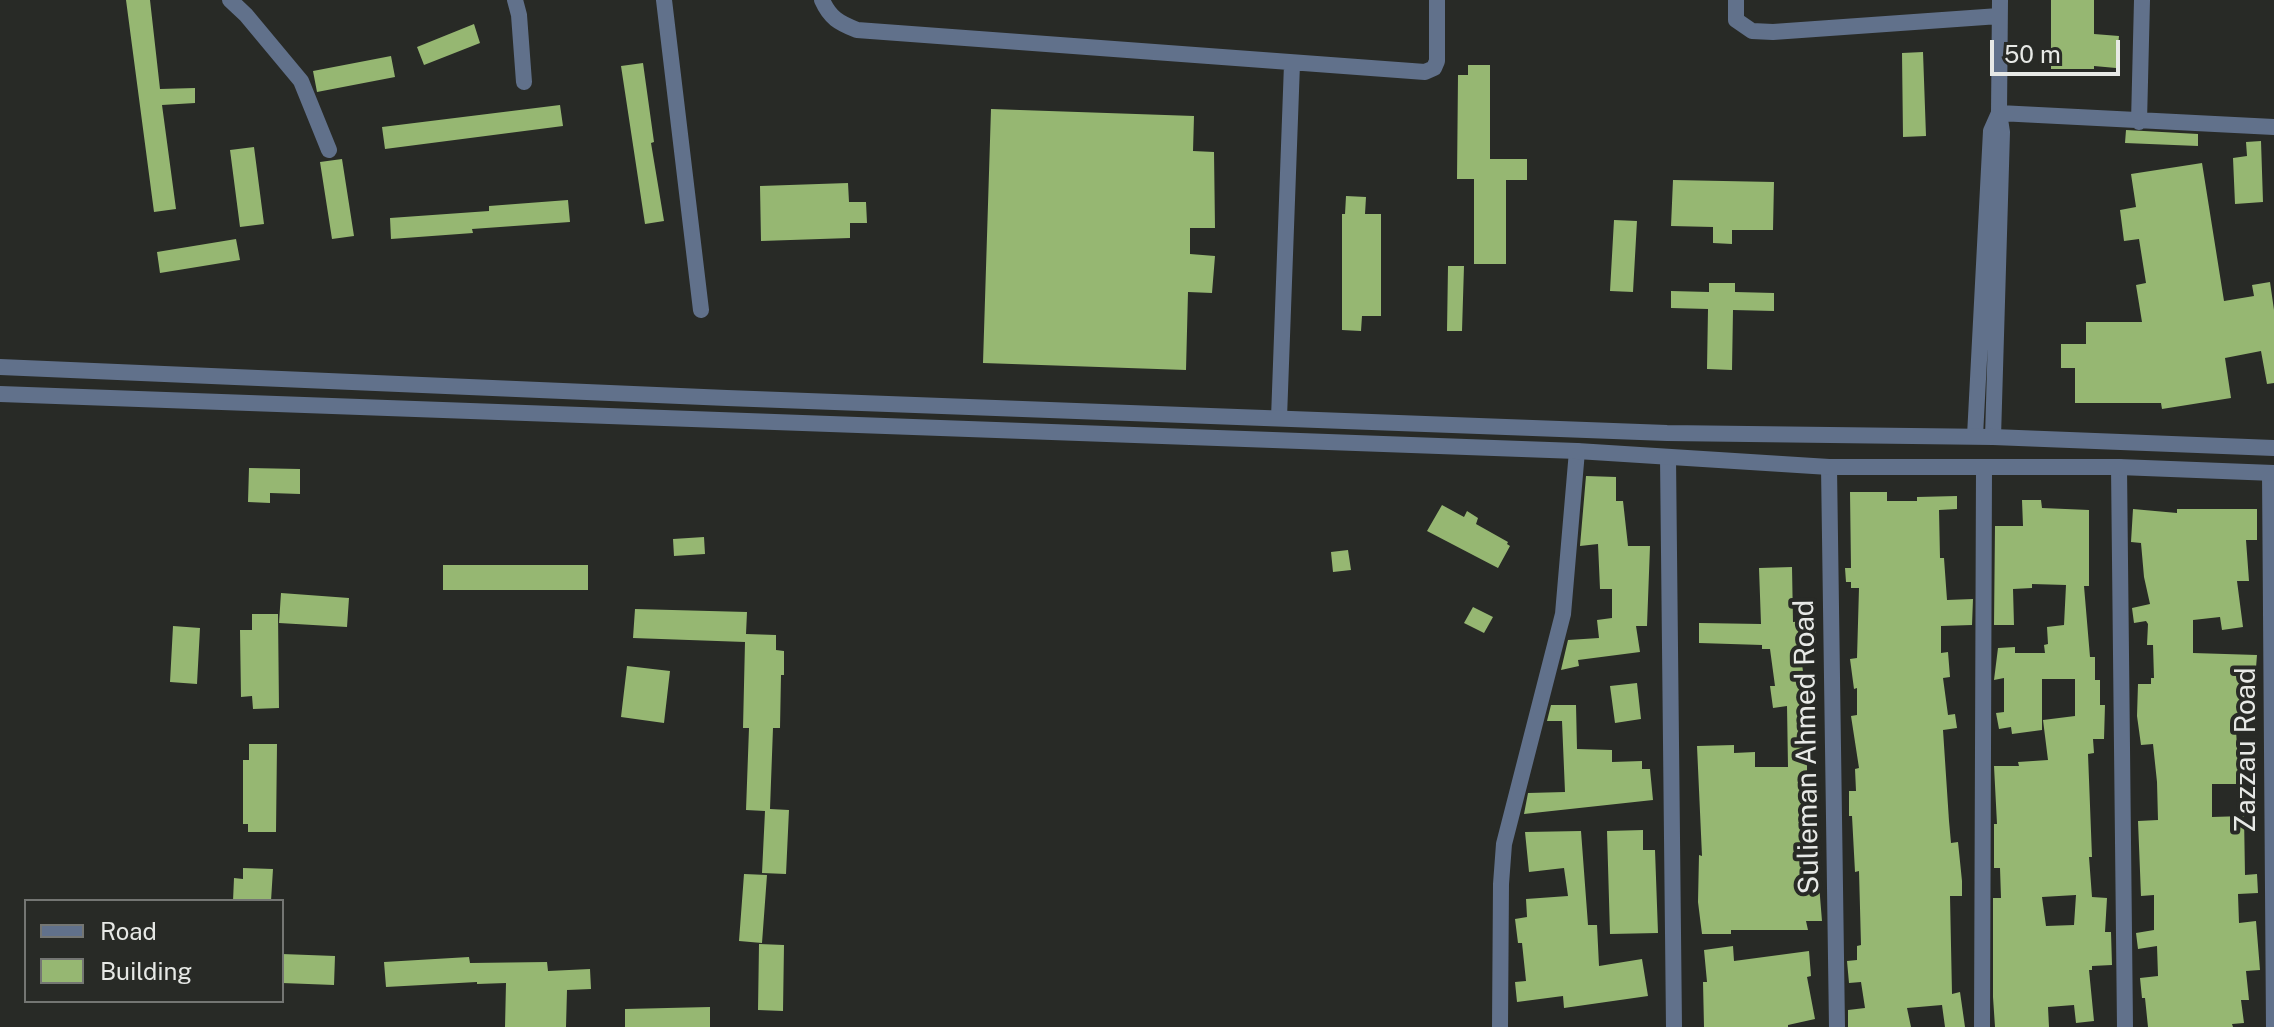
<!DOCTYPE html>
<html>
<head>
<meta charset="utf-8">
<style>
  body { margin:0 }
  #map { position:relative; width:2274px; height:1027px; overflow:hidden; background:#282a26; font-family:"Public Sans",sans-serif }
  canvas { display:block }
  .legend { position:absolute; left:24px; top:899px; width:260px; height:104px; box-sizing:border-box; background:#282a26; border:2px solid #747673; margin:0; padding:10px 14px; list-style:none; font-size:24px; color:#e7e9e6 }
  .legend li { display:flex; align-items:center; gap:16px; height:40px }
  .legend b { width:40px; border:2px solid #747673 }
  .scale { position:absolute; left:1990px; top:40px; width:130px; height:36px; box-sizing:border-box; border:4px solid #e7e9e6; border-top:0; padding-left:10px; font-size:24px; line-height:28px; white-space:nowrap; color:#e7e9e6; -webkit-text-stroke:6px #282a26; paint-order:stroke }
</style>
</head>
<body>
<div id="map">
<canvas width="2274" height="1027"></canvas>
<ul class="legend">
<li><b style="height:10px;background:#61718b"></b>Road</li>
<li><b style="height:22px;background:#96b772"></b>Building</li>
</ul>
<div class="scale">50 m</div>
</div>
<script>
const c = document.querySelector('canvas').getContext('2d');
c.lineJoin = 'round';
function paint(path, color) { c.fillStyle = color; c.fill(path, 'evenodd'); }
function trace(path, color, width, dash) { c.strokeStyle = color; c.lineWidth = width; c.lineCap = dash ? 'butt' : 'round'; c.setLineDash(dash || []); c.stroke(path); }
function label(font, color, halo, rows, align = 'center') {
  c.font = font + ' "Public Sans",sans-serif'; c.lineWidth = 8; c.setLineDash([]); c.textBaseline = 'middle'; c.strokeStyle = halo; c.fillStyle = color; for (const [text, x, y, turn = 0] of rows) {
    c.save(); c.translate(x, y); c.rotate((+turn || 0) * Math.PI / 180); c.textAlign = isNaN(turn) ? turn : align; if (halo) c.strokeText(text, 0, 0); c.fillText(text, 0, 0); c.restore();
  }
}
paint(new Path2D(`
  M126,0H150L160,89L195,88V103L162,105L176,209L154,212Z
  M2051,0H2094V34L2119,36L2116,68L2094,66V69H2051Z
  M474,24L480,43L424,65L417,47Z
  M1923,52L1926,136L1903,137L1902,53Z
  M391,56L395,77L317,92L313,71Z
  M643,63L654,142L651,143L664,221L645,224L621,66Z
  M1468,65H1490V159H1527V180H1506V264H1474V179H1457L1458,75H1468Z
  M560,105L563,126L385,149L382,127Z
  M991,109L1194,116L1193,151L1214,152L1215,228H1190V254L1215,256L1212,293L1188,292L1186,370L983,363Z
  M2126,130L2198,134V146L2125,143Z
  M2261,141L2263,202L2235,204L2233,158L2247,156L2246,142Z
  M254,147L264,224L240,227L230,150Z
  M342,159L354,236L332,239L320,162Z
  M2202,163L2224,301L2254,296L2252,285L2270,282L2274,310V383L2267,384L2261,351L2225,358L2231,398L2162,409L2161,403H2075V368H2061V344H2086V322H2142L2136,285L2146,283L2139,239L2124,241L2120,210L2136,207L2131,174Z
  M1673,180L1774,182L1773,230H1732V244L1713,243V227L1671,226Z
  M848,183L849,202H866L867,223H850V238L761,241L760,186Z
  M1346,196L1366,197L1365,214H1381V316H1362L1361,331L1342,330V214H1345Z
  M568,200L570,222L472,229L473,233L391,239L390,218L489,211V206Z
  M1614,220L1637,221L1633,292L1610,291Z
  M236,239L240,260L160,273L157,252Z
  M1448,266H1464L1462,331H1447Z
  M1709,283H1735V292L1774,293V311L1733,310L1732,370L1707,369L1708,309L1671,308V291L1709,292Z
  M249,468L300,469V494L270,493V503L248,502Z
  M1586,476L1616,477V501H1623L1628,546H1650L1647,626H1636L1640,652L1578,660L1579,666L1561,670L1568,640L1599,638L1597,620L1612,618V589H1600L1598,544L1580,546Z
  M1850,492H1887V501H1917V497L1957,496V509L1939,510L1940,558H1944L1947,600L1973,599L1972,625L1941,626V653L1948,652L1950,677L1943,678L1948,715L1955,714L1957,728L1943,730L1949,821L1951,843L1958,842L1962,881V896H1950L1952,994L1960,992L1965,1027H1945L1942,1005L1907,1008L1911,1027H1848V1010L1865,1008L1861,982L1849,983L1847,961L1857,960V946L1861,945L1859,871L1855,872L1852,816H1849V791H1856L1855,769L1859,768L1851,716L1857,715V688L1854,689L1850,659L1857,658L1859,588H1851V582H1846L1845,568H1851Z
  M2022,500H2041L2042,508L2089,510V586H2084L2090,657H2095V680H2100V705H2105L2104,739H2093L2094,753L2088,754L2092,857H2089L2092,897L2107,898L2105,932H2111L2112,965L2092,966V970H2089L2094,1021L2076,1023L2074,1005L2048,1007L2049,1027H1995L1993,997V898H2001L2000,868H1994V824H1997L1994,766H2019L2018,762L2048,760L2043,720L2075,716V679H2042V730L2012,734L2011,727L1999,729L1996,713L2004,712V678L1994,680L1998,648L2015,647V653H2045L2044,645L2048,644L2047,627L2064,625L2066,585L2032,584V588L2013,589L2014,625H1994L1995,526H2023ZM2076,895L2074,925L2046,926L2042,897Z
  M1442,505L1464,517L1467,511L1478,518L1476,524L1508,542L1507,544L1510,546L1498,568L1427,531Z
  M2133,509L2177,513V509H2257V540H2246L2249,581H2237L2243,627L2222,630L2220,617L2193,620V653L2257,655L2254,693H2240L2245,729L2236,730L2238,763H2249V784H2212V817L2244,816L2245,875L2257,874L2258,893L2238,894L2239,923L2256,921L2260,970L2246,971L2249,1000H2241L2244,1023L2232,1024L2233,1027H2148L2145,998H2142L2140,978L2158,976L2157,946L2138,949L2136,933L2154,930V895L2141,896L2138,821L2158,820L2157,782L2153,744L2141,745L2137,716L2138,684H2151V678H2154L2153,645H2147L2148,624L2146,621L2134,623L2132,608L2150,604L2144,577L2141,543L2131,542Z
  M704,537L705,554L674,556L673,539Z
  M1348,550L1351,570L1333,572L1331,552Z
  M443,565H588V590H443Z
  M1792,567L1793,622L1815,620L1816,647L1800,648L1807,703V789H1818V804H1806L1808,849L1816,848L1822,921H1806L1808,930H1731V934H1702L1698,902L1699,855L1702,856L1697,746L1734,745V753L1755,752V767H1788L1787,706L1773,708L1770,686H1775L1770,649H1762V645L1699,643V623L1761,624L1759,568Z
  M281,593L349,598L347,627L279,623Z
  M1473,607L1493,617L1484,633L1464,623Z
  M635,609L747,612L746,634L776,635V650L784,651V675H781L780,728H773L770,809L789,810L786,874L762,873L765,811L746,810L749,728H743L745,642L633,638Z
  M252,614H278L279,708L253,709L252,696L241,697L240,630H252Z
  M173,626L200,628L197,684L170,682Z
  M627,666L670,671L664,723L621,717Z
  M1637,683L1641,719L1615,723L1610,686Z
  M1551,705H1576L1577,749L1612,750V762L1642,761V769H1650L1653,800L1524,814L1528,793L1565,792L1562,721H1547Z
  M249,744H277L276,832H248V824H243V760H249Z
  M1643,830V850H1655L1658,933L1610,934L1607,831Z
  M1581,831L1588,925H1597L1599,966L1642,959L1648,996L1564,1008L1563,996L1517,1002L1515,982L1526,981L1522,943H1518L1515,919L1527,917L1526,899L1568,896L1564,868L1529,872L1525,832Z
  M243,868L273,869L271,901H233L234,878L243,879Z
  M744,874L767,875L762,943L739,941Z
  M759,944L784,945L783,1011L758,1010Z
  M1733,946L1734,961L1809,951L1811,976L1807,977L1815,1019L1788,1025V1027H1704L1703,982H1707L1704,950Z
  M282,954L335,956L334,985L282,983Z
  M469,957L470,963L547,962L548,971L590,969L591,989L567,990L566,1027H505L506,983L477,984V982L386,987L384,962Z
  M710,1007V1027H625V1009Z`), '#96b772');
trace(new Path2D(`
  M230,0L246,15L301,81L329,150
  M515,0L519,15L524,82
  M664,0L701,310
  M822,0C830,18 839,23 857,30L1425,72L1434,68L1437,61V0
  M1736,0V20L1752,31L1773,32L1999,16
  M1999,113L2274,127
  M2139,122L2142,0
  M1279,418L1292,64
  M1975,436L1991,131L1999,113
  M1993,437L2002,132L1999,113L2000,0
  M1668,457L1674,1027
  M1829,467L1837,1027
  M2119,467L2125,1027
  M2270,473L2274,1027
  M1500,1027L1501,884L1504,844L1563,614L1577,451
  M1982,1027L1984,468`), '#61718b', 16);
trace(new Path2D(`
  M0,367L727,398L1667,433L1993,437L2274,448
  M0,394L1577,451L1829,467H2119L2274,473`), '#61718b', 16);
label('28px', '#e7e9e6', '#282a26', [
  ["Sulieman Ahmed Road",1807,747,-91],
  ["Zazzau Road",2246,750,-90]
]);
</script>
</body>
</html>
